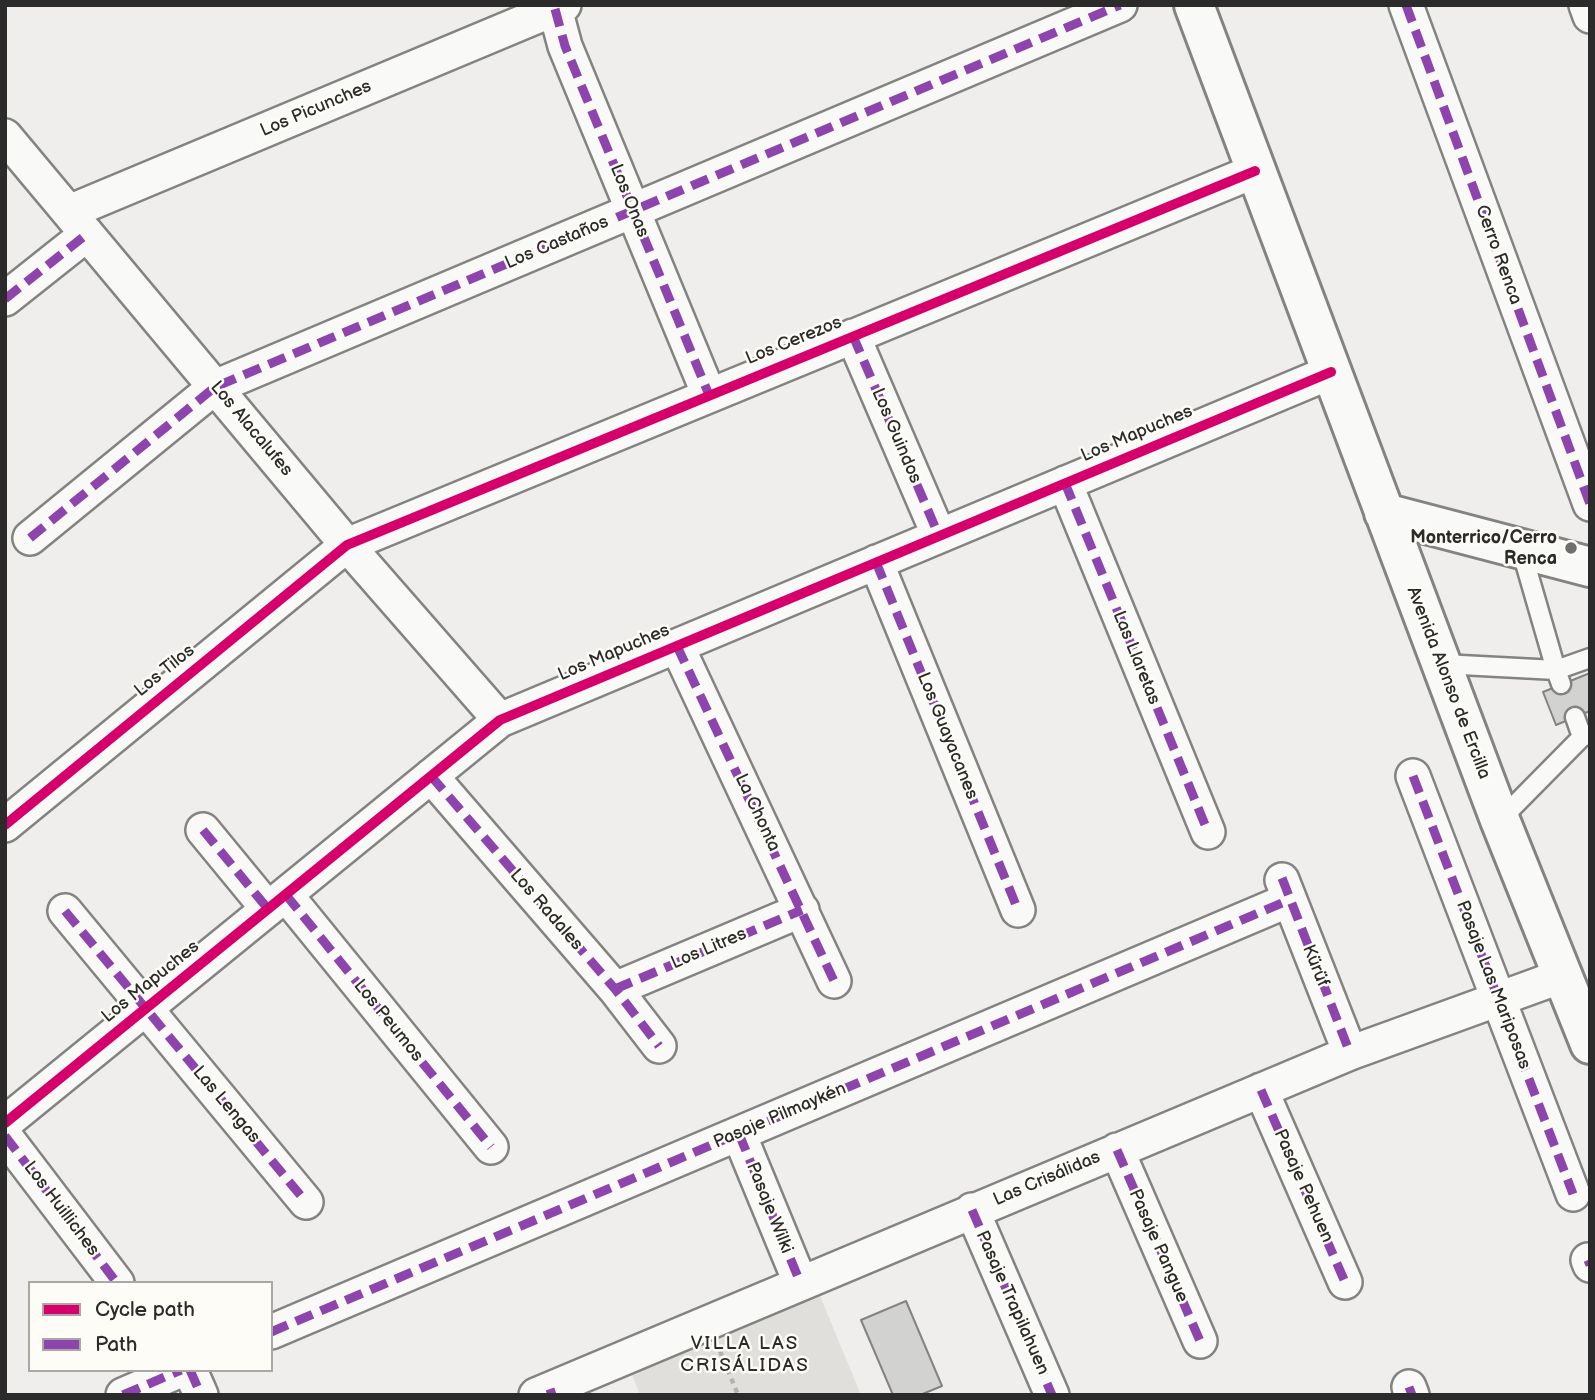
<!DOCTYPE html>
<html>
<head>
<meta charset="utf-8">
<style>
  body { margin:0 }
  #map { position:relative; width:1595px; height:1400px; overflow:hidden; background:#efeeec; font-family:"Balsamiq Sans",sans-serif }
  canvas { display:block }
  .frame { position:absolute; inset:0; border:7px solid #2b2b2b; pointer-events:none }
  .legend { position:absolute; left:28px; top:1281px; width:245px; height:91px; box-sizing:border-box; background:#fdfcf7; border:2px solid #a9a8a5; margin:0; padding:9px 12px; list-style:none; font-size:21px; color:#2b2b2b }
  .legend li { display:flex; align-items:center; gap:14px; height:35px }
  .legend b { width:35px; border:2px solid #a9a8a5 }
</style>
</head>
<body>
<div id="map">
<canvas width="1595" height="1400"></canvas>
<div class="frame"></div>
<ul class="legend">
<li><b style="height:9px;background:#d6006c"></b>Cycle path</li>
<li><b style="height:9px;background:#8e44ad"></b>Path</li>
</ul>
</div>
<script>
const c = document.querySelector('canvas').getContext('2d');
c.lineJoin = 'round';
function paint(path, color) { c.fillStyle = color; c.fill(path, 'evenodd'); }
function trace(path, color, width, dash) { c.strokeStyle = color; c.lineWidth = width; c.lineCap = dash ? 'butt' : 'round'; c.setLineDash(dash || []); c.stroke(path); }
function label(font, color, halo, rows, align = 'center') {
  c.font = font + ' "Balsamiq Sans",sans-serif'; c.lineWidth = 5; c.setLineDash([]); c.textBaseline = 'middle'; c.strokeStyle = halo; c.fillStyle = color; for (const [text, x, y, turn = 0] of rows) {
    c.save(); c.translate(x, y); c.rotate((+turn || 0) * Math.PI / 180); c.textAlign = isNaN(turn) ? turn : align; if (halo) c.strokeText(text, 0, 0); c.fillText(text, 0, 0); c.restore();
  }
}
paint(new Path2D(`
  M818,1291L861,1395H640L630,1369Z`), '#e0dfdc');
const building = new Path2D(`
  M1590,673V711L1556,725L1543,692Z
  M906,1301L942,1386L920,1395H893L861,1320Z`);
paint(building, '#d2d2d0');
trace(building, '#838382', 2);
const lane = new Path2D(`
  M1442,664L1556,670L1521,549
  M1561,684L1556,670L1590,658
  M1575,717L1582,737L1590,734
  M1500,820L1582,737`);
const street = new Path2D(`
  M554,5L565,46L709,395
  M1406,5L1590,504
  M1586,5L1590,16
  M5,136L347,545L500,720
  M69,212L564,5
  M5,299L87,234
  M853,336L939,536
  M1065,483L1208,832
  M30,538L215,387L1120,5
  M876,562L1018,910
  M677,646L834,981
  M431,776L615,989L659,1046
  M1413,776L1573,1194
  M5,825L347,545L1255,171
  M203,830L268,909
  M1282,880L1350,1053
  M286,895L491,1147
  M65,911L306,1202
  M615,989L802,910
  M1261,1090L1345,1282
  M5,1123L500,720L1331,372
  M739,1134L800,1282
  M5,1136L117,1283
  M1117,1150L1200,1341
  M972,1210L1052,1395
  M1588,1260L1590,1265
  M271,1332L1289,900
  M190,1370L201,1395
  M1409,1387L1412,1395
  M123,1395L181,1370
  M536,1395L1350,1053L1562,976`);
const secondary = new Path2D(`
  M1194,5L1500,820L1590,1044
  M1384,513L1590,567`);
trace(lane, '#838382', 23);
trace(street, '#838382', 38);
trace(secondary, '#838382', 44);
trace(new Path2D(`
  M720,1351L738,1395`), '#b3b2b0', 4.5, [5, 5]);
trace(lane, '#f9f9f7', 18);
trace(street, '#f9f9f7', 33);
trace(secondary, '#f9f9f7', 38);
trace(new Path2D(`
  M1406,5L1590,504
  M555,9L565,46L709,395
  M5,299L87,234
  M853,336L939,536
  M1065,483L1208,832
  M30,538L215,387L1120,5
  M876,562L1018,910
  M677,646L834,981
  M431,776L615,989L659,1046
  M1413,776L1573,1194
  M203,830L268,909
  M1282,878L1350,1053
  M286,895L491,1147
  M65,911L306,1202
  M615,989L802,910
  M1261,1090L1345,1282
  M739,1134L800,1282
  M5,1136L117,1283
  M1117,1150L1200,1341
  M972,1210L1052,1395
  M1588,1260L1590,1265
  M271,1332L1289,900
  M190,1370L201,1395
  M1409,1387L1412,1395
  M550,1389L552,1395
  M123,1395L181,1370`), '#8e44ad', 9, [18, 9]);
trace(new Path2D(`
  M5,825L347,545L1255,171
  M5,1123L500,720L1331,372`), '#d6006c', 10);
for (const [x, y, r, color] of [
  [1571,548,7,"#706f6f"]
]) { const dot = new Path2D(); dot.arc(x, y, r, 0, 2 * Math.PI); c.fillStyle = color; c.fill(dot); trace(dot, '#fdfcf7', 2.5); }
label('18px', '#2b2b2b', '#fdfcf7', [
  ["Los Picunches",316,109,-23],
  ["Los Onas",629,201,68],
  ["Los Castaños",557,243,-23],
  ["Cerro Renca",1498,255,70],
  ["Los Cerezos",794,341,-22],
  ["Los Alacalufes",251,429,50],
  ["Los Mapuches",1137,434,-23],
  ["Los Guindos",896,436,67],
  ["Los Mapuches",614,653,-23],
  ["Las Llaretas",1136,658,68],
  ["Los Tilos",165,671,-39],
  ["Avenida Alonso de Ercilla",1448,683,69],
  ["Los Guayacanes",947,736,68],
  ["La Chonta",757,813,65],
  ["Los Radales",546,910,49],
  ["Los Litres",709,949,-23],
  ["Kürüf",1315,966,68],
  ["Los Mapuches",151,982,-39],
  ["Pasaje Las Mariposas",1493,985,69],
  ["Los Peumos",388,1021,51],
  ["Las Lengas",226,1105,50],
  ["Pasaje Pilmaykén",780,1116,-23],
  ["Las Crisálidas",1047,1179,-23],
  ["Pasaje Pehuen",1303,1186,66],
  ["Pasaje Wilki",769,1208,68],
  ["Los Huilliches",61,1209,53],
  ["Pasaje Pangue",1158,1246,66],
  ["Pasaje Trapilahuen",1012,1303,66]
]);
label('bold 18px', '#2b2b2b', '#fdfcf7', [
  ["Monterrico/Cerro",1557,538],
  ["Renca",1557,559]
], 'right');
c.letterSpacing = '2px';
label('19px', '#2b2b2b', '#fdfcf7', [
  ["VILLA LAS",745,1344],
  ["CRISÁLIDAS",745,1366]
]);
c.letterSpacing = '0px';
</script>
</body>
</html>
